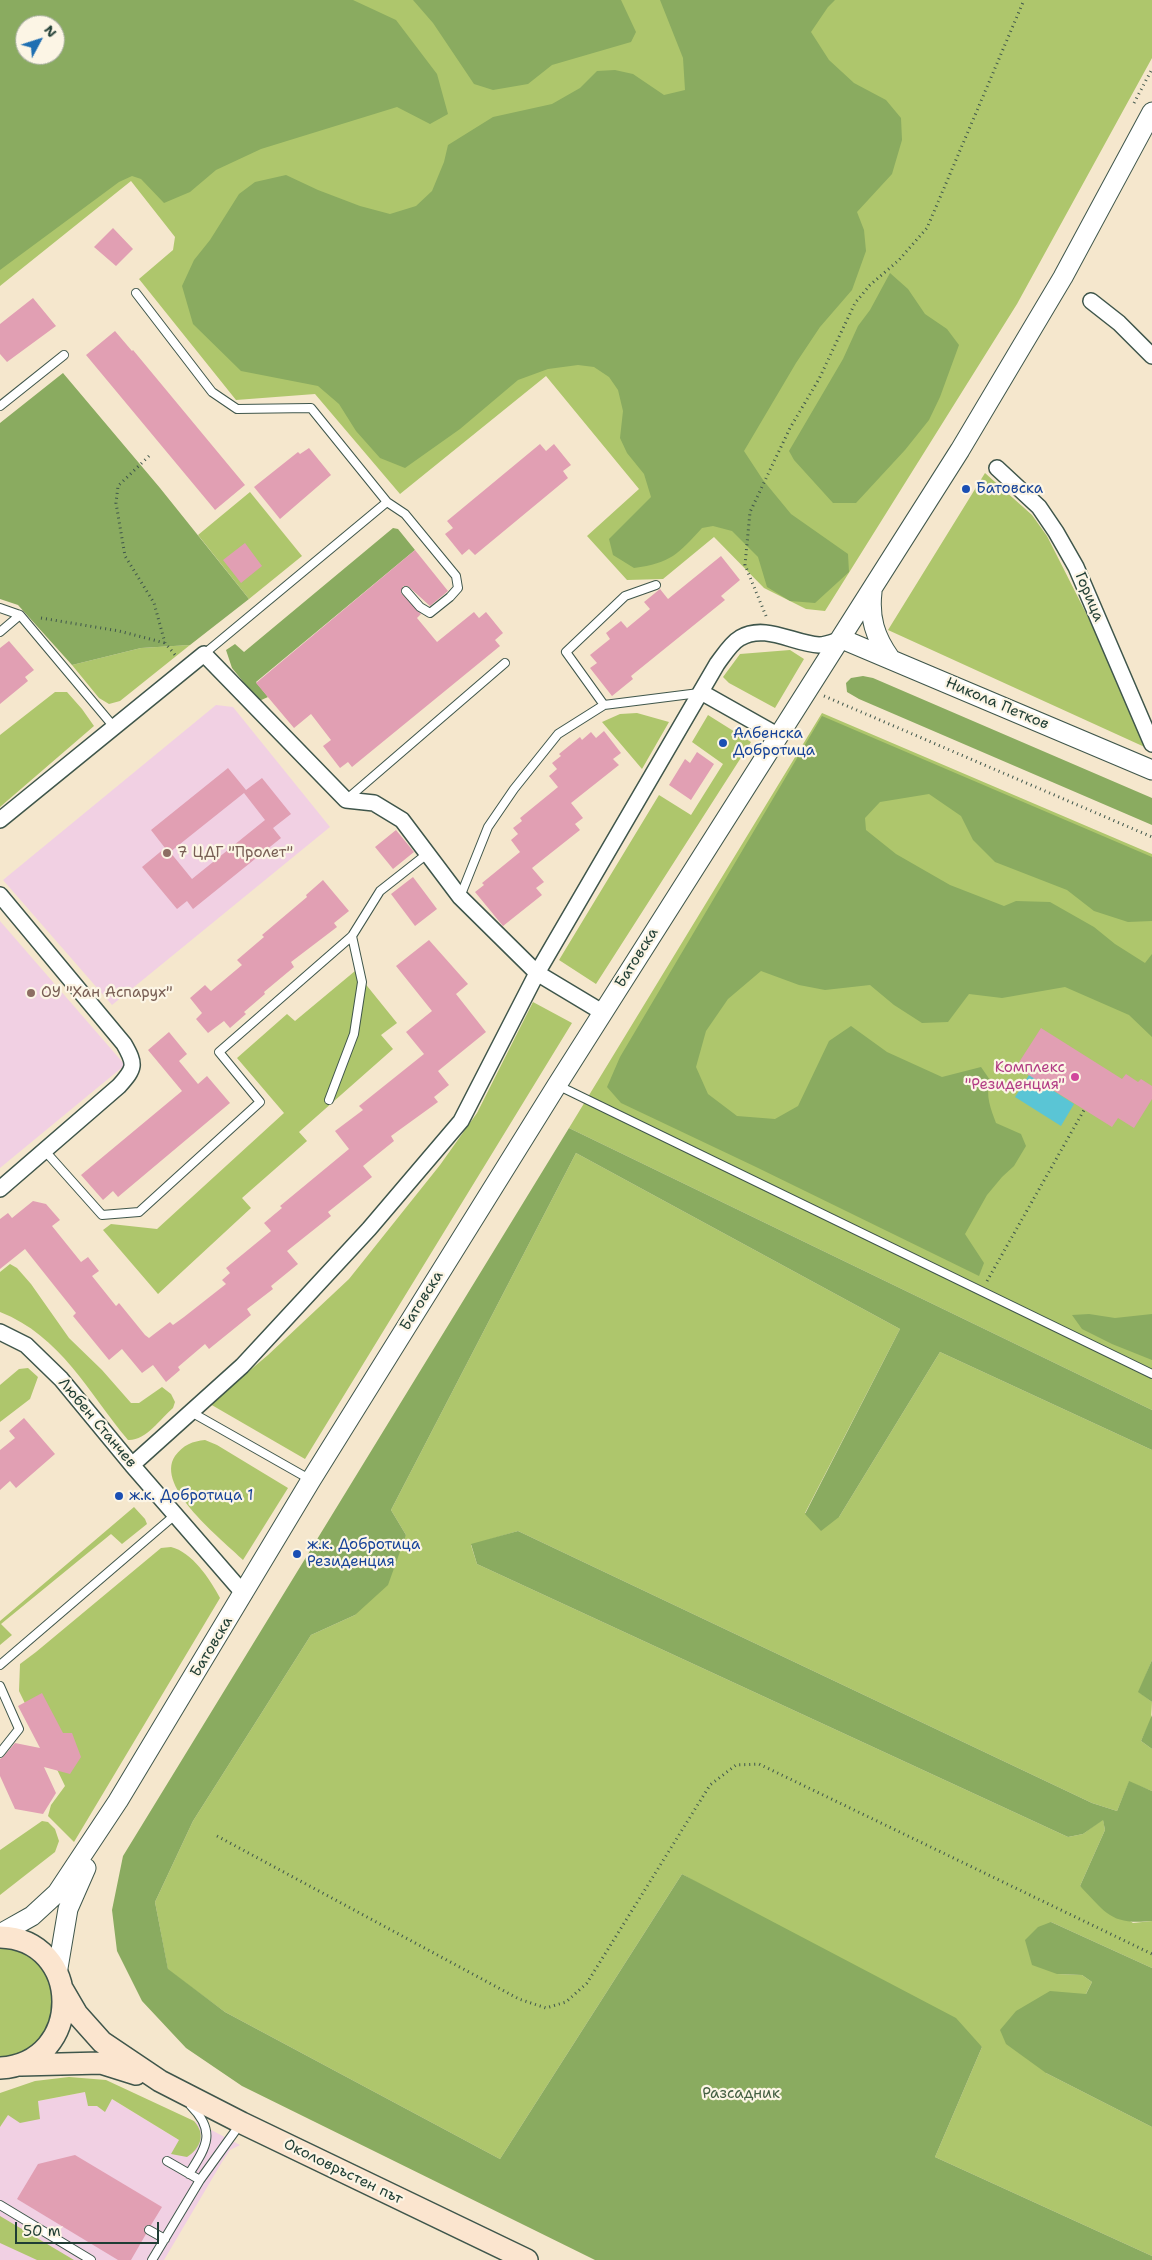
<!DOCTYPE html>
<html>
<head>
<meta charset="utf-8">
<style>
  body { margin:0 }
  #map { position:relative; width:1152px; height:2260px; overflow:hidden; background:#f5e7cd; font-family:"Shantell Sans",sans-serif }
  canvas { display:block }
  .north { position:absolute; left:15px; top:15px; width:50px; height:50px; box-sizing:border-box; background:#fcf5e5; border:1px solid #a4ab9e; border-radius:50%; rotate:50deg; font-size:14px; font-weight:700; line-height:20px; text-align:center; color:#1f3d34 }
  .north::after { content:''; display:block; margin:auto; width:18px; height:22px; background:#1f6fb2; clip-path:polygon(50% 0,100% 100%,50% 72%,0 100%) }
  .scale { position:absolute; left:15px; top:2222px; width:144px; height:22px; box-sizing:border-box; border:2px solid #1f3d34; border-top:0; padding-left:6px; font-size:15px; line-height:18px; white-space:nowrap; color:#1f3d34; -webkit-text-stroke:4px #fcf5e5; paint-order:stroke }
</style>
</head>
<body>
<div id="map">
<canvas width="1152" height="2260"></canvas>
<div class="north">N</div>
<div class="scale">50 m</div>
</div>
<script>
const c = document.querySelector('canvas').getContext('2d');
c.lineJoin = 'round';
function paint(path, color) { c.fillStyle = color; c.fill(path, 'evenodd'); }
function trace(path, color, width, dash) { c.strokeStyle = color; c.lineWidth = width; c.lineCap = dash ? 'butt' : 'round'; c.setLineDash(dash || []); c.stroke(path); }
function label(font, color, halo, rows, align = 'center') {
  c.font = font + ' "Shantell Sans",sans-serif'; c.lineWidth = 4.5; c.setLineDash([]); c.textBaseline = 'middle'; c.strokeStyle = halo; c.fillStyle = color; for (const [text, x, y, turn = 0] of rows) {
    c.save(); c.translate(x, y); c.rotate((+turn || 0) * Math.PI / 180); c.textAlign = isNaN(turn) ? turn : align; if (halo) c.strokeText(text, 0, 0); c.fillText(text, 0, 0); c.restore();
  }
}
paint(new Path2D(`
  M216,705L233,707L330,827L112,1005L3,880Z
  M0,921L125,1065L0,1168Z
  M85,2092L112,2099L179,2140L198,2126L194,2121L240,2145L230,2150L222,2162L164,2260H0V2127L8,2114L38,2101Z`), '#f1d0e3');
paint(new Path2D(`
  M0,0H1152V58L1017,304L825,611L806,609L764,588L714,537L663,579L627,580L587,536L639,489L546,376L400,494L315,394L236,400L139,279L173,250L175,237L131,181L0,286ZM25,25H55V55H25Z
  M985,473L1032,515L1047,536L1092,625L1149,749L888,630Z
  M250,492L302,556L249,599L198,535Z
  M190,645L120,701L109,704L99,698L72,665L141,648Z
  M790,650L804,659L775,708L729,683L723,677L740,654Z
  M55,692H67L82,709L94,726L0,807V735Z
  M637,713L669,722L642,769L602,722L620,714Z
  M822,713L1152,854V1410L569,1128Z
  M708,715L751,742L596,984L559,960L659,795L691,815L723,764L692,742Z
  M355,971L397,1023L381,1035L393,1049L299,1132L307,1141L242,1198L251,1208L158,1294L103,1230L111,1224L157,1229L284,1113L237,1058L287,1014L295,1021Z
  M533,1002L572,1023L305,1459L210,1404L268,1355L349,1279L440,1165L477,1113Z
  M576,1153L900,1329L805,1513L839,1517L940,1352L1152,1450V1660L1139,1692L1152,1702L1151,1720L1141,1741L1152,1749V1791L1129,1782L1117,1811L1092,1803L518,1531L471,1545L477,1564L1068,1837L1083,1834L1103,1819L1105,1830L1080,1886L1133,1923L1152,1921V1968L1051,1922L1057,1974L1082,1975L1092,1982L1046,2073L1152,2127V2256L935,2157L982,2047L682,1874L500,2159L225,2012L168,1970L155,1902L193,1821L311,1635L355,1615L406,1535L391,1510Z
  M10,1264L17,1268L31,1284L69,1338L102,1370L131,1403H139L162,1387L171,1394L175,1402L173,1408C160,1419 146,1441 128,1440C88,1392 61,1336 0,1312V1272Z
  M28,1368L38,1377L30,1399L0,1422V1385L19,1369Z
  M205,1440L217,1445L288,1488L243,1560C223,1540 154,1487 175,1456C183,1445 193,1441 205,1440Z
  M134,1507L145,1519L147,1524L122,1544L111,1534L1,1624L12,1635L0,1645V1621Z
  M171,1547C192,1552 210,1579 220,1598L74,1842L48,1816L51,1805L65,1786L19,1691L20,1664L36,1652L161,1548Z
  M42,1821L48,1822L55,1829L59,1841L55,1852L0,1895V1850Z
  M0,1946C23,1950 52,1965 54,1992C54,1998 52,2006 51,2011C49,2025 47,2036 35,2045C25,2053 13,2056 0,2058Z
  M69,2077L106,2080L194,2121C206,2134 201,2148 187,2157L171,2154L179,2140L112,2099L105,2112L97,2106H88L85,2092L38,2101L40,2119L20,2123L8,2115L0,2127V2093L35,2081Z
  M0,2216L74,2260H37L0,2243Z`), '#aec66c');
paint(new Path2D(`
  M0,0H353L396,20L437,74L448,114L430,124L397,107L261,149L216,170L190,192L164,203L141,179L132,176L119,182L0,270ZM25,25H55V55H25Z
  M413,0H621L636,32L631,42L552,65L528,84L493,90L474,84L433,23Z
  M660,0H835L828,7L811,32L829,60L854,83L886,100L901,118L902,140L892,174L857,212L864,230L866,251L852,290L820,327L796,363L744,451L763,480L791,514L848,554L849,572L815,603L790,601L767,587L758,557L732,531L713,526L702,528C678,554 671,563 634,568L613,555L609,539L651,497L644,474L627,453L620,438L623,411L618,390L609,377L594,367L578,365L548,369L518,380L460,429L405,468L380,458L356,431L339,404L318,386L241,371L193,324L182,286L194,260L210,240L239,194L255,182L286,175L318,190L360,206L390,214L416,206L432,191L444,162L448,145L493,117L552,104L580,88L597,71L615,70L633,74L664,95L685,90L683,58Z
  M890,273L908,289L925,314L947,329L959,345L940,397L929,420L905,450L856,503H833L794,460L789,451L843,359L858,326L870,310Z
  M63,373L160,488L249,599L190,645L141,648L72,665L18,605L0,599V423Z
  M393,528L398,529L415,550L256,682L268,697L259,701L232,668L226,650L235,644L244,652Z
  M863,676L873,678L1152,798V825L859,699L847,692L846,683L851,678Z
  M822,716L1152,857V921L1128,922L1094,911L1067,890L995,862L973,840L961,816L929,794L880,802L865,818L866,830L896,854L950,885L1004,906L1016,901L1050,902L1094,927L1115,944L1145,963L1152,954V1037L1129,1015L1065,987L1002,998L969,994L948,1022L922,1023L894,1005L870,985L825,990L799,985L761,971L728,999L706,1031L696,1067L708,1094L737,1116L775,1119L798,1106L829,1041L851,1026L887,1052L942,1077L981,1067L990,1080C985,1096 991,1109 996,1123L1021,1134L1026,1146L1014,1166L1002,1177L987,1195L965,1234L984,1263L979,1276L756,1167L621,1103L607,1087L620,1057Z
  M569,1128L1152,1410V1450L940,1352L839,1517L821,1531L805,1514L900,1329L576,1153L391,1510L406,1535L388,1585L355,1615L311,1635L193,1821L155,1902L168,1969L225,2012L500,2159L682,1874L956,2018L982,2047L935,2157L1152,2256V2260H595L242,2086L186,2048L142,2001L117,1951L112,1910L123,1856Z
  M1089,1314L1115,1318L1152,1314V1360L1112,1344L1082,1329L1072,1315Z
  M518,1531L1092,1803L1117,1811L1129,1781L1152,1791V1921C1111,1925 1107,1914 1080,1886L1105,1830L1103,1820L1083,1834L1068,1837L477,1564L471,1544Z
  M1152,1660V1702L1138,1692Z
  M1152,1715V1749L1141,1741Z
  M1051,1922L1152,1968V2127L1046,2073L1006,2044L1000,2030L1016,2011L1050,1991L1086,1994L1092,1982L1082,1975L1057,1974L1032,1965L1025,1940L1038,1927Z`), '#8aab60');
paint(new Path2D(`
  M1029,1075L1074,1104L1061,1126L1015,1097Z`), '#5ac5d5');
paint(new Path2D(`
  M113,228L133,249L116,266L94,247Z
  M33,298L56,326L7,362L0,354V324Z
  M115,331L132,351L133,350L245,485L215,510L86,355Z
  M540,444L546,451L554,444L571,465L563,471L568,478L475,555L469,549L462,555L445,534L453,528L447,521Z
  M309,448L331,475L280,519L254,487L298,452L300,454Z
  M245,543L262,566L241,583L223,560Z
  M415,550L448,591L430,606L408,586H403L401,593L421,614L417,618L437,642L474,612L479,618L486,612L503,633L495,640L500,646L352,767L348,762L340,768L323,746L331,740L311,714L294,728L256,683Z
  M721,556L740,580L721,596L725,600L631,676L633,679L612,696L590,668L597,663L590,655L610,639L606,633L621,621L627,628L650,609L644,602L660,589L668,599Z
  M9,641L34,670L25,677L28,681L0,704V648Z
  M604,731L621,753L613,759L619,765L571,803L583,818L575,824L580,830L532,868L544,882L536,888L542,895L503,926L475,892L484,885L482,883L520,852L511,840L518,834L513,828L522,821L520,818L558,787L549,776L557,769L552,763L561,756L559,754L580,737L582,740L591,732L596,738Z
  M697,752L714,764L691,800L669,785L685,759L690,763Z
  M228,768L246,790L262,778L291,814L273,828L281,838L193,909L187,901L177,909L142,867L165,848L151,830ZM244,793L265,820L192,879L170,852Z
  M396,830L414,852L393,869L375,847Z
  M413,877L437,909L415,926L391,894Z
  M323,880L349,911L334,923L337,927L291,962L294,967L264,992L265,994L244,1012L246,1014L230,1028L224,1021L208,1033L196,1019L202,1013L190,998L205,985L211,991L242,965L237,960L264,937L262,935L307,897L306,895Z
  M429,940L468,984L456,994L486,1032L438,1071L449,1085L434,1097L438,1102L391,1136L394,1141L363,1166L372,1177L328,1212L331,1216L287,1251L298,1264L271,1286L273,1289L247,1309L251,1315L209,1349L205,1344L178,1367L180,1370L166,1382L153,1365L142,1373L122,1349L109,1360L73,1316L76,1313L25,1249L0,1269V1219L8,1213L12,1218L33,1201L46,1204L60,1220L52,1226L81,1262L88,1257L99,1271L92,1276L116,1306L119,1303L145,1335L149,1338L170,1322L173,1325L184,1317L226,1284L222,1280L230,1273L226,1268L271,1231L264,1223L282,1208L280,1206L349,1149L335,1131L363,1110L359,1106L424,1054L406,1032L432,1011L396,966Z
  M1041,1028L1122,1079L1126,1074L1138,1082L1141,1079L1152,1086V1099L1134,1128L1118,1118L1112,1127L1016,1067Z
  M169,1032L187,1054L179,1061L198,1084L207,1076L230,1103L118,1197L113,1191L103,1200L81,1175L182,1091L148,1050Z
  M24,1418L55,1454L16,1488L10,1481L0,1490V1450L15,1438L9,1431Z
  M42,1693L63,1733H72L81,1757L70,1774L44,1767L56,1793L43,1814L15,1809L0,1776V1759L4,1756L15,1743L40,1748L18,1706Z
  M75,2155L162,2207L151,2225L144,2227L146,2234L131,2260H118L17,2199L38,2164Z`), '#e19fb3');
const service = new Path2D(`
  M136,293L212,392L237,409L311,408L387,502L204,654
  M0,406L64,355
  M387,502L405,514L456,576L458,588L450,597L430,613L420,607L406,591
  M0,608L20,615L114,727
  M0,632L20,615
  M604,705L566,652L625,596L656,585
  M347,799L505,663
  M460,897L488,827L514,789L558,734L604,705L699,693
  M557,1085L1152,1374
  M329,1100L354,1034L362,982L352,936
  M45,1151L102,1215L139,1212L260,1102L219,1052L352,936L380,891L427,854
  M191,1412L311,1480
  M0,1665L175,1515
  M0,1686L19,1729L0,1753
  M189,2174C206,2147 217,2132 191,2106
  M200,2180L241,2123
  M0,2205L91,2260
  M149,2230L165,2239
  M152,2260L200,2180L167,2161`);
const minor = new Path2D(`
  M1091,301L1119,323L1152,356
  M997,468L1039,507L1056,532L1076,567L1152,744
  M701,692L779,736
  M0,820L204,654L346,800L374,803L402,820L460,897L537,973L602,1012
  M0,895L124,1044C136,1065 135,1068 119,1086L0,1189
  M0,1332L26,1345L61,1379L132,1465L244,1594
  M132,1465L242,1366L369,1229L461,1121L537,973L717,664C723,656 731,643 740,638C765,623 794,644 819,645C827,645 835,641 842,639`);
const tertiary = new Path2D(`
  M872,592C869,618 875,637 890,658
  M842,639L1152,770
  M0,1934L32,1916L57,1893L118,1801L311,1480L557,1085L960,450L1063,277L1152,112
  M57,1974L68,1909L86,1868`);
const secondary = new Path2D(`
  M0,1937C83,1939 85,2063 0,2068
  M63,1990L77,2014L102,2042L160,2081L242,2123L527,2260
  M21,2065L101,2063L136,2074`);
trace(service, '#3f564b', 10);
trace(minor, '#3f564b', 18);
trace(tertiary, '#3f564b', 21);
trace(secondary, '#3f564b', 24);
trace(new Path2D(`
  M1134,103L1152,69
  M149,456L118,486L116,503L125,556L154,603L165,643L176,656
  M766,616L745,565L750,512L790,428L819,379L855,303L870,285L899,260L927,228L1024,0
  M41,618L119,631L165,643
  M824,696L1152,837
  M987,1281L1084,1110
  M217,1836L519,1999L546,2008L566,2002L587,1983L710,1785L736,1765L759,1764L1152,1954`), '#3f564b', 3, [1, 4]);
trace(service, '#fff', 8);
trace(minor, '#fff', 15);
trace(tertiary, '#fff', 19);
trace(secondary, '#fbe5cf', 21);
for (const [x, y, r, color] of [
  [966,489,5,"#1a4fb4"],
  [723,743,5,"#1a4fb4"],
  [167,853,5,"#8d6e63"],
  [31,993,5,"#8d6e63"],
  [1075,1077,5,"#d1479c"],
  [119,1496,5,"#1a4fb4"],
  [297,1554,5,"#1a4fb4"]
]) { const dot = new Path2D(); dot.arc(x, y, r, 0, 2 * Math.PI); c.fillStyle = color; c.fill(dot); trace(dot, '#fcf5e5', 2); }
label('15px', '#164399', '#fcf5e5', [
  ["Батовска",976,489],
  ["Албенска",733,734],
  ["Добротица",733,751],
  ["ж.к. Добротица 1",129,1496],
  ["ж.к. Добротица",307,1545],
  ["Резиденция",307,1562]
], 'left');
label('15px', '#1f3d34', '#fcf5e5', [
  ["Горица",1089,597,67],
  ["Никола Петков",997,704,23],
  ["Батовска",637,958,-58],
  ["Батовска",422,1301,-58],
  ["Любен Станчев",97,1423,50],
  ["Батовска",212,1647,-59],
  ["Околовръстен път",343,2172,26]
]);
label('15px', '#785e54', '#fcf5e5', [
  ["7 ЦДГ \"Пролет\"",177,853],
  ["ОУ \"Хан Аспарух\"",41,993]
], 'left');
label('15px', '#b23c85', '#fcf5e5', [
  ["Комплекс",1065,1068],
  ["\"Резиденция\"",1065,1085]
], 'right');
label('15px', '#435f42', '#fcf5e5', [
  ["Разсадник",741,2094]
]);
</script>
</body>
</html>
